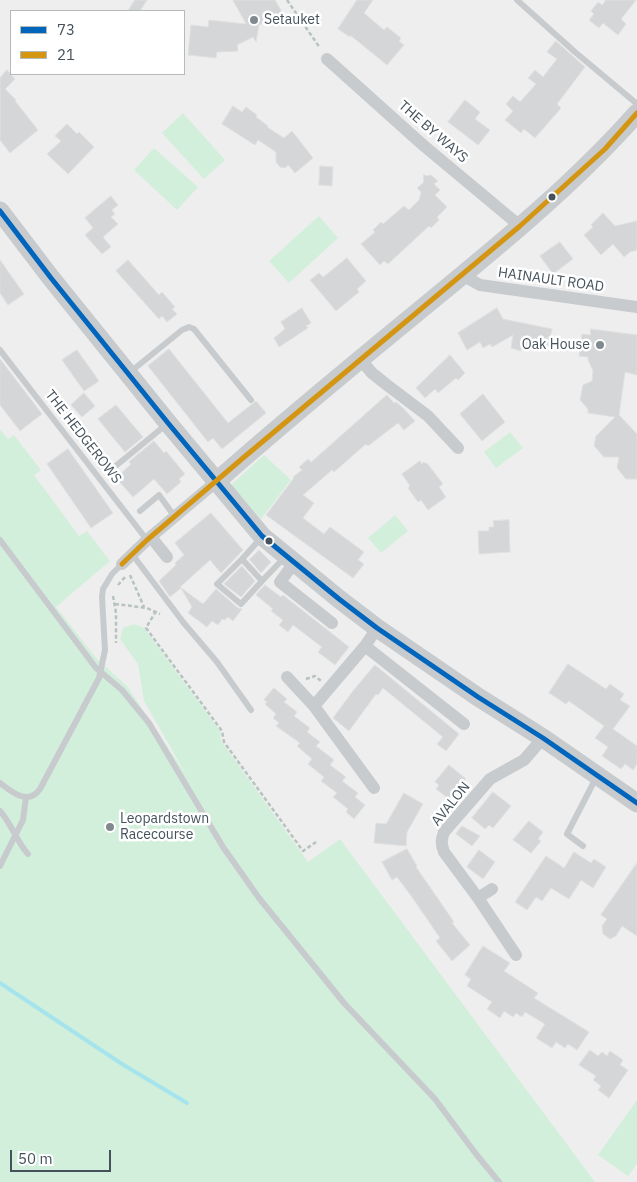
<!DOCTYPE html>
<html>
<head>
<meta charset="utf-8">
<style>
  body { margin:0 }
  #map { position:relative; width:637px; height:1182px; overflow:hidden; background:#efeeee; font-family:"IBM Plex Sans",sans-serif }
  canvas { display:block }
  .legend { position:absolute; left:10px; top:10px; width:175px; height:65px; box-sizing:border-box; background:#fff; border:1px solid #b5babd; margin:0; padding:6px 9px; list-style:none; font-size:15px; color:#45525b }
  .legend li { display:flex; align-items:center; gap:10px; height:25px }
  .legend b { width:25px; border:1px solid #b5babd }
  .scale { position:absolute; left:10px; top:1150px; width:101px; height:22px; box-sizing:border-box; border:2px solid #45525b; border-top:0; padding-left:6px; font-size:15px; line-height:18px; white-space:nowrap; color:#45525b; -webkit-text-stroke:4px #fff; paint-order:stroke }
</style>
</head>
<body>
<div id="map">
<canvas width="637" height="1182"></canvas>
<ul class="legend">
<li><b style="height:6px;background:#0065bd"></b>73</li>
<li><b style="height:6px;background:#d39512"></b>21</li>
</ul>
<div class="scale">50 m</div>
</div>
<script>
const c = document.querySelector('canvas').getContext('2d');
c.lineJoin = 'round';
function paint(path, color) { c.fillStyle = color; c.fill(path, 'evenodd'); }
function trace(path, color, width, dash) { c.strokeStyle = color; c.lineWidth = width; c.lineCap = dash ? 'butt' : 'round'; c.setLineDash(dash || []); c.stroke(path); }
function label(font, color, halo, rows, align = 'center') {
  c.font = font + ' "IBM Plex Sans",sans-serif'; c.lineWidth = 5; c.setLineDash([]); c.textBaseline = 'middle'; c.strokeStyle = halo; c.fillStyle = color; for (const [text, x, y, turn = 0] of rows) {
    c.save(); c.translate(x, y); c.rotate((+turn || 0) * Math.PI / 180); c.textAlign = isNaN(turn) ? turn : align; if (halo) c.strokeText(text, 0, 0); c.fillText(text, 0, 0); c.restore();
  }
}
paint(new Path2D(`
  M183,113L225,160L204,179L162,133Z
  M154,148L198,187L177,210L134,170Z
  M319,216L338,238L289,283L269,261Z
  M0,429L8,439L14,435L41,470L34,475L79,536L87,531L110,561L56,607L97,659L127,686L187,776L144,701L138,664L120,639L123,628L134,624L144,628L220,731L221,741L308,862L340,839L595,1182H0Z
  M510,432L523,448L496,468L484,452Z
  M264,455L291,480L261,519L231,485Z
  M395,515L408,531L381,553L368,538Z
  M637,1100V1164L628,1176L598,1155Z`), '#d2efdb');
trace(new Path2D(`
  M0,983L122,1064L187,1103`), '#a6e4ed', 4);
const building = new Path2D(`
  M135,0H147L140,11H128Z
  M233,0H275L285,17L277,21L268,20L259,25L256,42L253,37L237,45L238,51L217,52L216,58L188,55L191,25L208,27L209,20L246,24Z
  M357,0H373L364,13L384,30L387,27L401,38L399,41L404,45L387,65L350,35V37L338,29Z
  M606,0H636L621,19L626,24L618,35L603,23L599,28L589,20L594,14L591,11L598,2L602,5Z
  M556,41L585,67L557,104L561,108L535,138L524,129L521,133L505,120L513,111L506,104L513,96L520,102L536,84L528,78L535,70L543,77L557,59L547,52Z
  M7,70L15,79L5,89L16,100L15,101L38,130L10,153L0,140V78Z
  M465,100L480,112L475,119L490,130L478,145L448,122Z
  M233,106L242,112L246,107L257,115L256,117L268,126L267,127L284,138L292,131L313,158L295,173L288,165L285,168L280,167L276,162V152L258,140L255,145L222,124Z
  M67,124L77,134L79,132L94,147L68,174L47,154L61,141L55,136Z
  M320,166L333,167L332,186L319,185Z
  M424,174L426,176L431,175L438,181L434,184L440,190L435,195L447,207L437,217L439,220L431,228L429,226L388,264L384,261L380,265L361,244L375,232L373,230L381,222L383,224L404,206L409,210L419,200L421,192L417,188L423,183Z
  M111,196L118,205L112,210L115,214L111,217L118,224L103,237L111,247L102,254L85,235L93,228L85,218Z
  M603,213L615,226L637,221V250L630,252L624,257L613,244L601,255L584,235L593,227L591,225Z
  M560,242L573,259L553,274L540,256Z
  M347,258L366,281L357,289L359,292L336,311L310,280L319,273L323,277Z
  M0,260L24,294L8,305L0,293Z
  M128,260L159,295L162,292L175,307L172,309L177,314L167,322L162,316L159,319L116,271Z
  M302,308L311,323L306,326L308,328L279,347L274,338L285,329L281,322Z
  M497,308L503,319L552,329L548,346L530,342L529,346L522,345L521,351L511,348L513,335L492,347L490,344L483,348L480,342L467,350L458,333Z
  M591,329L637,335V375L625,372L619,415L637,434V479H626L617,468L619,457H604L594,446L596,436L615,417L588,413V409L580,400L583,385L592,381L593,371L588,360V357L579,356L582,334L590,335Z
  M169,349L228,423L256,401L266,413L222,449L213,438L208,442L148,366Z
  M77,350L99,381L84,391L62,360Z
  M450,355L465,373L458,380L456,378L438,393L435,389L425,398L416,388Z
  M0,359L42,414L20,431L0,405Z
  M84,393L95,406L82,417L71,405Z
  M483,394L505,422L482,441L460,414Z
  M387,395L394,403L396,402L403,408L415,421L404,430L398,423L368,446L366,444L334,472L332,470L303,495L314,503L303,518L324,534L330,527L364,552L358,560L364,564L353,578L266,515L294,478L293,477L302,470L299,467L308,459L311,462Z
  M116,405L143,437L125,452L98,419Z
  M154,441L164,453L166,451L185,474L179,479L181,482L167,494L154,479L133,497L116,478L131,464L129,462Z
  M68,449L113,513L91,528L47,464Z
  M420,461L422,464L424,462L426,464L427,463L443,484L439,487L446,497L428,510L421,500L418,502L408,488L410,486L402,474Z
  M211,513L243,550L221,573L210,560L180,587L203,604L216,589L238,608L242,609L233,621L228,617L225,620L222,619L218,625L212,621L207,627L188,613L192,607L181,588L170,597L159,581L176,565L175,563L184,555L175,543Z
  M509,520L510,552L479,554L478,531H489V527H494L493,521Z
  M259,550L271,562L261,573L249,559H250Z
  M242,566L255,581L241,597L224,584Z
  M265,585L281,597L283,595L349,647L335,665L318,652L322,647L293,625L288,632L279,625L283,620L271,611L273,609L256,595Z
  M568,664L606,689L610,684L624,694L620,700L630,706L613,729L637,746V764L633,770L625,764L621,769L602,756L608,747L595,738L604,726L569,701L566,704L549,693Z
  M375,665L459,734L446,751L437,744L443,737L383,688L378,695L376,694L349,731L333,718L353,691Z
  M274,688L287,699L284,702L297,712L294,716L310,728L307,732L320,742L316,746L334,760L330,765L346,777L342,781L358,793L355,797L365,805L354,819L346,812L348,809L333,797L337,793L321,781L324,777L308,764L312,759L297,746L300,743L276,726L279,723L273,718L276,714L265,704L267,702L264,700Z
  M449,765L466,779L449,799L436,789L439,785L435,782Z
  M493,792L511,806L493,828L489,825L485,829L472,818Z
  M404,793L423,804L407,832L406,846L374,843L376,823L386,824Z
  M529,821L543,832L538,839L541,841L531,853L513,840Z
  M462,826L480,836L472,846L456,834Z
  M407,849L417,866L416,867L454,922L452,923L470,945L452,961L436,941L440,938L412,897L397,877L392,880L382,862Z
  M479,850L495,862L483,879L467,867Z
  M574,852L591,863L594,859L606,867L593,888L581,880L569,899L551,888L542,901L536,897L527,910L515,902L546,856L564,868Z
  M637,863V936L622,926L616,936L610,939L603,934L602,926L607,919L601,915Z
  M483,946L510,963L504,971L538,993L534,998L589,1032L577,1050L568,1044L565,1048L556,1042L552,1048L536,1038L545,1024L525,1012L522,1017L516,1013L513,1017L504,1011L500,1018L487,1009L492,1002L467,986L471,979L465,975Z
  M590,1050L598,1056L602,1052L607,1056L610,1051L623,1060L620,1065L628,1070L609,1098L598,1090L601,1086L593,1080L596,1076L579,1065Z`);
paint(building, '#d5d6d7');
trace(building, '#e0e0e1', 1);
trace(new Path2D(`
  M287,0L320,48
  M130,575L144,607
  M118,585L126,576
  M113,596L116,613V643
  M115,604L147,608L160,614
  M156,611L146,628L222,731L224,742L303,851L316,842
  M306,679L315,676L321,681`), '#b6c3be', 2.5, [4, 2.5]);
trace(new Path2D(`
  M517,0L575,52L637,104
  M0,350L147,540
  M129,373L182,330L189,327L194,329L251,400
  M112,469L167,424
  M140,511L159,495L175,517
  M262,537L242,559L262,581L285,557
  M0,540L96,668L122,690L149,723L223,847L259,898L344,1003L435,1099L476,1154L499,1182
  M132,554L183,622L217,662L251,710
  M242,559L217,584L241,604L262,581
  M0,783C12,792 28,806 40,789L99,678L105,650L102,597L103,589L112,574L122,564
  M0,811C12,824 16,841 28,854
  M583,846L567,834L597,776
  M0,866L23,820L26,797`), '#c8cbcd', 6);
trace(new Path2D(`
  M327,59L423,145L520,226
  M462,275L480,285L637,307
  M360,359L372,373L387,385L428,416L458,448
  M151,537L167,557
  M294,563L280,582L332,623
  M122,564L147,540L217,481
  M365,646L464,724
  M287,677L314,706L374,788
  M314,706L365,646L377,628
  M478,898L492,889
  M516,955L478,898L444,852C441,844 441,840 444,832L490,779L524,760L543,738`), '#c8cbcd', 12);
trace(new Path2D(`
  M0,211L51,278L168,423L262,536L339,599L377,628L478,697L543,738L637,803
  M217,481C287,419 359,360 431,301C503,242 575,183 637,113`), '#c8cbce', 19);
trace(new Path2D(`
  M0,211L51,278L168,423L262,536L339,599L377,628L478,697L543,738L637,803`), '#0065bd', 5);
trace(new Path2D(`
  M122,564L147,540L243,458L520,226L605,149L637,113`), '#d39512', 5);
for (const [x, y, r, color] of [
  [254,20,5,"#80898e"],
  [552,197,4.5,"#45525b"],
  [600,345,5,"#80898e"],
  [269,541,4.5,"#45525b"],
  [110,827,5,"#80898e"]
]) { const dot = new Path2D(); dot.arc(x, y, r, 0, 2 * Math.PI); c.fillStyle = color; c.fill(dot); trace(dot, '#fff', 2); }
label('14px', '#45525b', '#fff', [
  ["Setauket",264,20],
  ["Oak House",590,345,"right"],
  ["Leopardstown",120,819],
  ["Racecourse",120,835]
], 'left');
label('14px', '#45525b', '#fff', [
  ["THE BY WAYS",433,132,41],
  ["HAINAULT ROAD",551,280,8],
  ["THE HEDGEROWS",83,437,52],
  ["AVALON",451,804,-51]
]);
</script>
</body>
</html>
